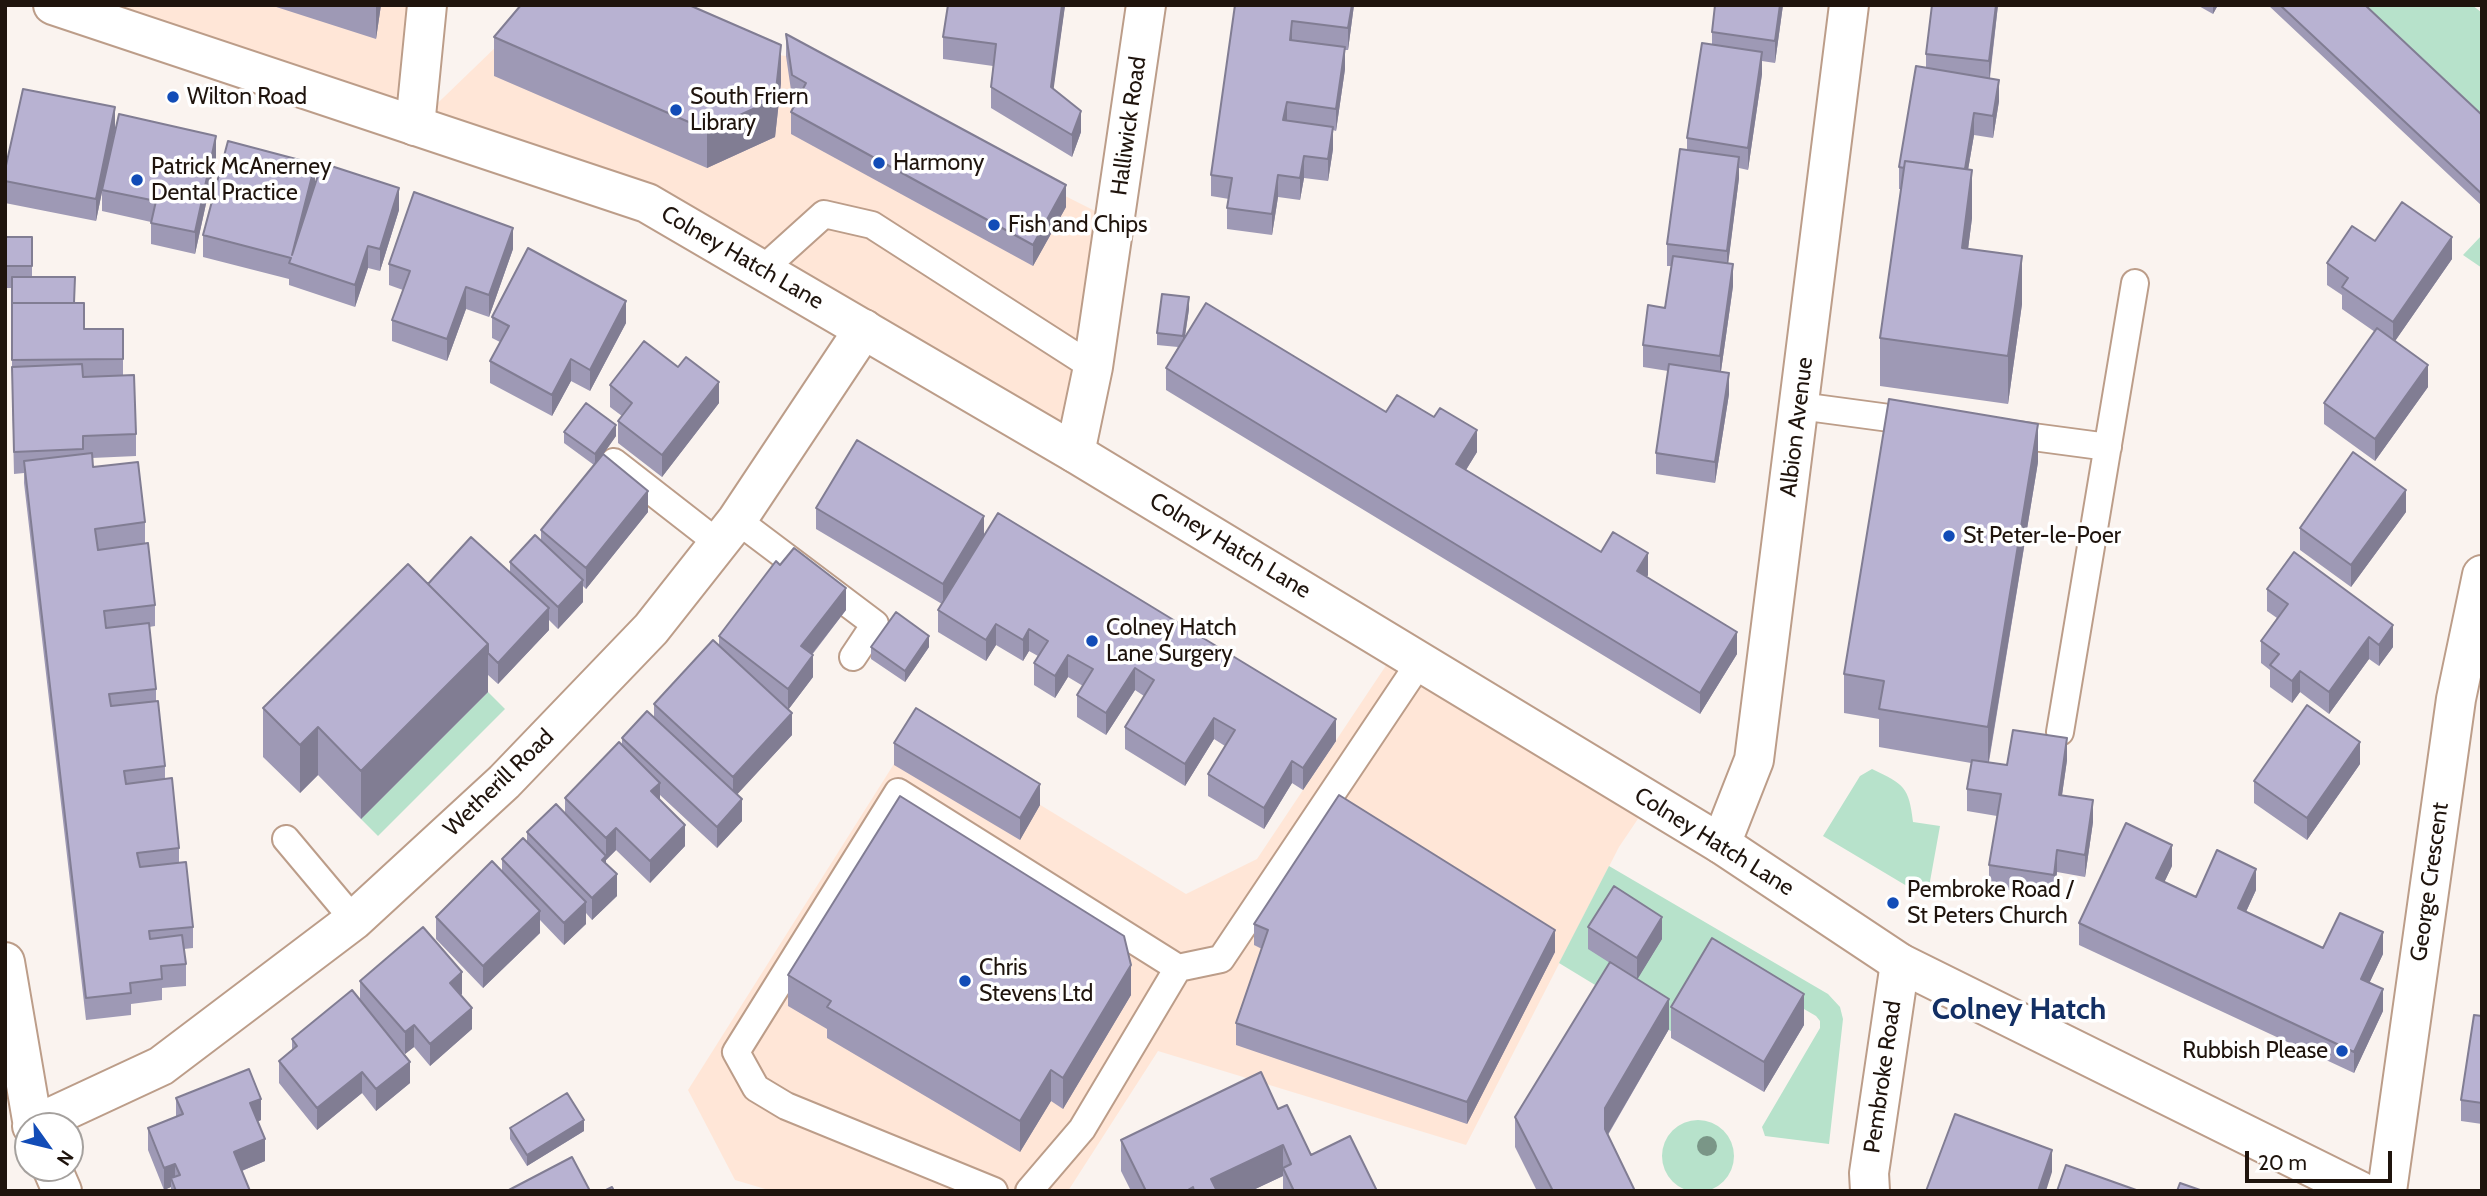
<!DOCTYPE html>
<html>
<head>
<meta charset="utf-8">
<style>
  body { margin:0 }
  #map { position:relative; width:2487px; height:1196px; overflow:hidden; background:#faf3ef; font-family:Cabin,sans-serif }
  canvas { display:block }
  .frame { position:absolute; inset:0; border:7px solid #1f140d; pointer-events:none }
  .north { position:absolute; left:14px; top:1112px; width:70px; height:70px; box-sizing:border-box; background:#fff; border:2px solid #a5a19e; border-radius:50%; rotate:124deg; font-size:19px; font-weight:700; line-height:28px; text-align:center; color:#1f140d }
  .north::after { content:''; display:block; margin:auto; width:24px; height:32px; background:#124cb7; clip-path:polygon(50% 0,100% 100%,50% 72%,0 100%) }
  .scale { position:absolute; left:2245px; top:1151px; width:147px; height:32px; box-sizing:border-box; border:4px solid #1f140d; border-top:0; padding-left:9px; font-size:21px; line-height:24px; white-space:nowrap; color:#1f140d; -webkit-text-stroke:5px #fff; paint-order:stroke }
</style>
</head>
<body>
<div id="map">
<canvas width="2487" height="1196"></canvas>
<div class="frame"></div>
<div class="north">N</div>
<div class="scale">20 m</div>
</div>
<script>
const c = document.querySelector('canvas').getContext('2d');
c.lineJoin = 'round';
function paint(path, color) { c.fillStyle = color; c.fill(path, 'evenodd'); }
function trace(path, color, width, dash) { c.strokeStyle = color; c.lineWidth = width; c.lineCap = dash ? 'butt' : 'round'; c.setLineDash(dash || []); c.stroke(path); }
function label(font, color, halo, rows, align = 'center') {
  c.font = font + ' Cabin,sans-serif'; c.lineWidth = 7; c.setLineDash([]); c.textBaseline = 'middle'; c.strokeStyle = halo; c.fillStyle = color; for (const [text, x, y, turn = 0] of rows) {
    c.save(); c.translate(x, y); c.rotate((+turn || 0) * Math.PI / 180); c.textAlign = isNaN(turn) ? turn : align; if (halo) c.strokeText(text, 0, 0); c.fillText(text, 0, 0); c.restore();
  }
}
paint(new Path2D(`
  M52,5H428L415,125L529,15L724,48L786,56L1115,221L1075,453L647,203Z
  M1397,649L1650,801L1619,847L1466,1145L1158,1051L1068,1191H772L735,1180L688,1090L916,729L1186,894L1257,859Z`), '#ffe6d7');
paint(new Path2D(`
  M2353,5H2472L2481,12L2482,126Z
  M2482,235V268L2463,255Z
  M488,692L505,709L378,836L361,819Z
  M1872,769C1904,784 1909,787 1913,822L1940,826L1927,898L1823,836L1860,776Z
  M1609,866L1828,994L1840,1007L1843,1019L1829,1144L1765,1136L1762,1127L1820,1028V1021L1816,1016L1718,959L1674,1033L1559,963Z
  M1662 1156a36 36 0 1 1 72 0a36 36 0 1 1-72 0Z`), '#b7e2cb');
const lane = new Path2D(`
  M763,269L824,214L872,225L1093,367
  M1800,406L1919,422
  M2003,433L2108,447
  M614,462L718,543
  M737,520L875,624L853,657
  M2060,732L2135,283
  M286,839L354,920
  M1178,968L1221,959L1420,662
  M994,1191L786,1106L756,1088L736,1052L898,792L1178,968L1082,1129L1029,1191`);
const street = new Path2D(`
  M415,126L427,5
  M1075,453L1093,367L1146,5
  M1721,844L1754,760L1849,5
  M5,962L33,1126
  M32,1126L161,1066L354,920L504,782L651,629L737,520L864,329
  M52,1168L62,1191
  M1870,1191L1869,1173L1900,963
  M2387,1191L2456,699L2482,575`);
const secondary = new Path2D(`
  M53,5L647,203L1075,453L1721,844L1900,963L2360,1191`);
trace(lane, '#bc9d89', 30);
trace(street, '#bc9d89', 42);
trace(secondary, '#bc9d89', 42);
trace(lane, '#fff', 26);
trace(street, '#fff', 38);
trace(secondary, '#fff', 38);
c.fillStyle = '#7a9687';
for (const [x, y] of [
  [1707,1146]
]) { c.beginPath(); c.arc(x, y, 10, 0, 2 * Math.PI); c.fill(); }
paint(new Path2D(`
  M270,5H381L376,39Z
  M1065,5L1053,89L1081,132L1072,157L991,108V87L993,66L943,59V37Z
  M1235,5H1354L1348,50H1345V69L1336,131L1333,130V149L1328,181L1304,178L1300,200L1278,197L1272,235L1227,229V208L1229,199L1211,196V175Z
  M1783,5L1775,63L1762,61V74L1748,170L1739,168V178L1728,263L1733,286L1721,371L1729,394L1715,483L1656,474V453L1668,371L1643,367V345L1665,308L1671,266H1667V244L1687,150V138L1712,45V32Z
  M1998,5L1990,78L1999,101L1993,138L1974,135L1968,170L1972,218L1968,249L2022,304L2008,404L1880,386V338L1901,189H1899V167L1926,68V54Z
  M2197,5H2218L2213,14Z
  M2268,5H2365L2482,115V206Z
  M786,34L1066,207L1033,266L791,134V112L797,100L792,97L786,56Z
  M494,37L781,83L775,137L707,168L494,76Z
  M115,129L96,221L5,203V170Z
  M216,158L195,254L151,244V222L102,211V190Z
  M315,186L399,210L380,271L368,268L355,307L289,285V279L203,257V235Z
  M5,237H32V277L75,288L74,303L84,329H123V375L136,434V456L92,458L93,467L145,522V544L155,605V626L149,627L156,689V701L165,766V779L179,848V863L193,927V948L184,949L186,964V986L162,988V1000L131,1004V1015L86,1020L24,483V473L14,474L12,388V288H5Z
  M2375,241L2452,259L2395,341L2428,387L2375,461L2324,424V403L2375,332L2342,309V295L2327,285V263Z
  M513,249L489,317L466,309L447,361L392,341V320L403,290L389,285V264Z
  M1189,309L1185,337L1386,412L1477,452L1466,470L1601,552L1648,575L1647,577L1737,654L1700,714L1166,390V368L1178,347L1157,345V333Z
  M492,317L626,323L590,391L571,381L552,416L490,383V361L500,342L492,338Z
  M610,385L719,403L662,477L618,443V421L622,416L610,407Z
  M564,432L616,436L603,454L648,512L586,589L583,586V602L558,629L549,620V630L498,684L488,675V692L361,819L318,775L300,793L263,757V708L428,584L510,573V562L541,540V530L594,465L564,443Z
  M2038,462L1989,762L2007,765L2067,760L2062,795L2093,822L2085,877L2057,872L2054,897L1989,887V865L1997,816L1967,811V789L1971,763L1879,747V719L1844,713V674Z
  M816,508L984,536L1336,741L1303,790L1292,783L1264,829L1208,796V774L1225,746L1214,739L1185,786L1125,749V727L1144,696L1135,690L1106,735L1077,717V695L1083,686L1068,677L1055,698L1034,685V663L1038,656L1029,651L1023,661L996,645L986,661L938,632V610L942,604L816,529Z
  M2406,512L2351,587L2300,550V528Z
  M2267,589L2393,647L2379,666L2369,659L2329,714L2300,692L2292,703L2270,687V670L2261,663V641L2277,618L2267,611Z
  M846,610L812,655L813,677L788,710L792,735L737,794L742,821L717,848L660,795V800L685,846L650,883L616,850L606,860V864L617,896L592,920L586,913V924L564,945L540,920V933L483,988L436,939V917L502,872V859L527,843V832L565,813V798L622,745V738L654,717V704L719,646V636Z
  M871,647H929L905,682L871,659Z
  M894,743L1040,805L1020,840L894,765Z
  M2360,764L2307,840L2254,803V781Z
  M2172,866L2164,882L2196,897L2256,890L2246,912L2323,948L2383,954L2369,983L2383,1011L2354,1073L2079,945V923Z
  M1254,924L1555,952L1467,1124L1236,1045V1023L1262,949L1254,945Z
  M1588,927L1662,939L1637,979L1669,1029L1608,1135L1635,1191H1537L1515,1147V1117L1610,963L1588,949Z
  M788,975L1131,995L1063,1109L1051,1101L1020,1152L827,1038V1029L788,1006Z
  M360,981L462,994L461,995L472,1029L430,1066L414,1047L405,1054L390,1037L410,1083L376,1111L362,1093L317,1130L279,1083V1061L292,1050V1039L360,1000Z
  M1671,1007L1804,1025L1764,1092L1671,1038Z
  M2482,1016V1124L2461,1121V1100Z
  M176,1098L261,1120L257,1122L265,1161L242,1171L250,1191H171V1187L164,1190L148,1150V1128L176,1117Z
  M1278,1109L1311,1155L1377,1191H1283V1176L1251,1191H1131L1121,1171V1140Z
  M510,1128L584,1131L527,1166L510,1139Z`), '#9e99b5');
paint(new Path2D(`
  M376,5H381L376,39Z
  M1062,5L1065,6L1051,108V87Z
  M1352,5H1354L1348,50V28Z
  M1780,5H1783L1775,63V41Z
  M1996,5H1998L1989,82V61Z
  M2213,5H2218L2213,14Z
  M1292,21V42L1290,40Z
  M781,45V83L775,137L707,168V130Z
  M1345,47V69L1336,131V109Z
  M1762,52V74L1748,170V148Z
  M1999,80V101L1993,138V116Z
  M1287,102V124L1283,120Z
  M115,107V129L96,221V199Z
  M1081,111V132L1072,157V135Z
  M1974,113V135L1963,199V177Z
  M1333,127V149L1328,181V159Z
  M216,136V158L195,254V232Z
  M1304,156V178L1300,200V178Z
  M1739,157V178L1727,273V251Z
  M315,164V186L292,255Z
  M1972,170V218L1962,296V248Z
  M1278,175V197L1272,235V214Z
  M1066,185V207L1033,266V245Z
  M399,188V210L380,271V249Z
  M513,228V249L489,317V295Z
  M2452,237V259L2393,344V322Z
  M368,246V268L355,307V285Z
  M2022,256V304L2008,404V356Z
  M1733,264V286L1720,378V356Z
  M466,287V309L447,361V339Z
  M1189,297V309L1183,348V336Z
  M626,301V323L590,391V370Z
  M571,359V381L552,416V395Z
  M2428,365V387L2375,461V439Z
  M1729,373V394L1715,483V462Z
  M719,382V403L662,477V455Z
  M2038,424V462L1988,765V727Z
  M616,425V436L595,466V454Z
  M1477,430V452L1456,486V464Z
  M2406,490V512L2351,587V565Z
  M648,491V512L586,589V568Z
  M984,516V538L943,605V584Z
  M1648,553V575L1637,593V571Z
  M583,580V602L558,629V607Z
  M846,588V610L801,668V646Z
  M549,608V630L498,684V663Z
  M996,624V645L986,661V640Z
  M2393,625V647L2379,666V645Z
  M1029,629V651L1023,661V640Z
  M1737,632V654L1700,714V693Z
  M929,636V647L905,682V671Z
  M2369,637V659L2329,714V692Z
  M488,644V692L361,819V771Z
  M813,655V677L788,710V689Z
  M1068,655V677L1055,698V676Z
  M1135,668V690L1106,735V713Z
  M2300,671V692L2292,703V681Z
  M792,713V735L733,799V777Z
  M1214,718V739L1185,786V764Z
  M1336,719V741L1303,790V768Z
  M318,727V775L300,793V745Z
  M2067,738V760L2059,816V795Z
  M2360,742V764L2307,840V818Z
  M1292,761V783L1264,829V808Z
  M660,783V804L651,791Z
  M1040,784V805L1020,840V818Z
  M742,799V821L717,848V827Z
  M2093,800V822L2085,877V855Z
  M685,825V846L650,883V861Z
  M616,828V850L606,860V877L602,860L606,856V838Z
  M2172,845V866L2156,900V878Z
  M2057,850V872L2054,897V875Z
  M2256,869V890L2238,929V908Z
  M617,874V896L592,920V898Z
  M586,902V924L564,945V923Z
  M540,911V933L483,988V966Z
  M1662,917V939L1637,980V958Z
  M1555,930V952L1467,1124V1102Z
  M2383,932V954L2361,1001V979Z
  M1131,965V995L1063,1109V1078Z
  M462,972V994L450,1004V983Z
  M2383,989V1011L2354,1073V1052Z
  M1804,994V1025L1764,1092V1062Z
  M1669,999V1029L1605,1139V1108Z
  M472,1008V1029L430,1066V1044Z
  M414,1025V1047L405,1054V1032Z
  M410,1062V1083L376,1111V1089Z
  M1051,1070V1101L1020,1152V1121Z
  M362,1072V1093L317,1130V1108Z
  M261,1099V1120L250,1125V1103Z
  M584,1120V1131L527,1166V1155Z
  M265,1139V1161L234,1174V1152Z
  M1283,1145V1176L1251,1191H1211V1179Z
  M2052,1150V1172L2046,1191H2038Z
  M175,1164V1186L171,1178V1187L164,1190V1168Z`), '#817d93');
const building = new Path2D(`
  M521,5H689L781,45L775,99L707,130L494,37Z
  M948,5H1062L1051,87L1081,111L1072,135L991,87L996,44L943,37Z
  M1235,5H1352L1348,28L1292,21L1290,40L1345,47L1336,109L1287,102L1283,120L1333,127L1328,159L1304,156L1300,178L1278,175L1272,214L1227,208L1232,178L1211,175Z
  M1715,5H1780L1775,41L1712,32Z
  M1932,5H1996L1989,61L1926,54Z
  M2280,5H2365L2482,115V194Z
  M786,34L1066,185L1033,245L791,112L806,83L792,75Z
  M1702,43L1762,52L1748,148L1687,138Z
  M1916,66L1999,80L1993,116L1974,113L1965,169L1905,161L1904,168L1899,167Z
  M23,89L115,107L96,199L5,181V170Z
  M119,114L216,136L195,232L151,223L156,201L102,190Z
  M228,141L315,164L292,255L322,163L399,188L380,249L368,246L355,285L289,263L291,258L203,235Z
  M1680,149L1739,157L1727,251L1667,244Z
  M1905,161L1972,170L1962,248L2022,256L2008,356L1880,338Z
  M414,192L513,228L489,295L466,287L447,339L392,320L410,271L389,264Z
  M2402,202L2452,237L2393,322L2342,287L2348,278L2327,263L2352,226L2375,241Z
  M5,237H32V266H5Z
  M528,248L626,301L590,370L571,359L552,395L490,361L509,326L492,317Z
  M1673,256L1733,264L1720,356L1643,345L1648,305L1665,308Z
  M12,277H75L74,303H12Z
  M1162,294L1189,297L1183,336L1157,333Z
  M12,303H84V329H123V359L12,360Z
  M1206,303L1386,412L1397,395L1434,417L1440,408L1477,430L1456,464L1601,552L1613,532L1648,553L1637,571L1737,632L1700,693L1166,368Z
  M2377,328L2428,365L2375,439L2324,403Z
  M644,341L678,367L686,357L719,382L662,455L618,421L632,403L610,385Z
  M82,364L83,377L134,375L136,434L83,436V449L14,452L12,367Z
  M1669,364L1729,373L1715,462L1656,453Z
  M1889,399L2038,424L1988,727L1879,709L1884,681L1844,674Z
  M586,403L616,425L595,454L564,432Z
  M857,440L984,516L943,584L816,508Z
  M2353,452L2406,490L2351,565L2300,528Z
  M92,453L93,467L138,462L145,522L95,529L98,550L148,543L155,605L104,611L105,619L106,628L149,623L156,689L109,694L111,706L158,701L165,766L124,771L126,784L172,778L179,848L137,853L140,867L186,862L193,927L149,931L150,939L182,935L186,964L161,966L162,979L130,983L131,993L86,998L24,461Z
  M603,454L648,491L586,568L541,530Z
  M998,513L1336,719L1303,768L1292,761L1264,808L1208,774L1235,730L1214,718L1185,764L1125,727L1154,680L1135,668L1106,713L1077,695L1093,669L1068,655L1055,676L1034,663L1048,641L1029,629L1023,640L996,624L986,640L938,610Z
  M535,535L583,580L558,607L510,562Z
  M471,537L549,608L498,663L488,653V644L428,584Z
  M794,548L846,588L801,646L813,655L788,689L719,636L776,561L780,565Z
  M2294,552L2393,625L2379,645L2369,637L2329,692L2300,671L2292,681L2270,665L2279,654L2261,641L2288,604L2267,589Z
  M408,564L488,644L361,771L318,727L300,745L263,708Z
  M896,612L929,636L905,671L871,647Z
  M713,640L792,713L733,777L654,704Z
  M2307,705L2360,742L2307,818L2254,781Z
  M916,708L1040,784L1020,818L894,743Z
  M647,711L742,799L717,827L622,738Z
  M2013,730L2067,738L2059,795L2093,800L2085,855L2057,850L2054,875L1989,865L2001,794L1967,789L1972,760L2007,765Z
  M619,742L660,783L651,791L685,825L650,861L616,828L606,838L565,798Z
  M1339,795L1555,930L1467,1102L1236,1023L1268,930L1254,924Z
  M900,796L1124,936L1131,965L1063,1078L1051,1070L1020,1121L827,1007L831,1001L788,975Z
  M556,804L606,856L602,860L617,874L592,898L527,832Z
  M2126,823L2172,845L2156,878L2196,897L2217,850L2256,869L2238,908L2323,948L2340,913L2383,932L2361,979L2383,989L2354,1052L2079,923Z
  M523,838L586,902L564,923L502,859Z
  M492,861L540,911L483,966L436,917Z
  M1614,886L1662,917L1637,958L1588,927Z
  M423,927L462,972L450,983L472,1008L430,1044L414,1025L405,1032L360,981Z
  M1712,938L1804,994L1764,1062L1671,1007Z
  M1610,962L1669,999L1605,1108V1129L1635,1191H1553L1515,1117Z
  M352,990L410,1062L376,1089L362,1072L317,1108L279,1061L297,1046L292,1039Z
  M2474,1015L2482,1016V1103L2461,1100Z
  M249,1069L261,1099L250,1103L265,1139L234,1152L250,1191H176L171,1178L180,1175L175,1164L164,1168L148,1128L183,1114L176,1098Z
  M1261,1072L1278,1109L1287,1105L1311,1155L1350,1136L1377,1191H1294L1283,1168L1291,1164L1283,1145L1211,1179L1217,1191H1194L1193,1187L1186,1191H1146L1121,1140Z
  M567,1093L584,1120L527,1155L510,1128Z
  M1955,1114L2052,1150L2038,1191H1926Z
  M572,1157L590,1191H507Z
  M2066,1165L2139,1191H2057Z
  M2180,1183L2203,1191H2177Z
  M612,1187L614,1191H604Z`);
paint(building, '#b8b2d2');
trace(building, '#817d93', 2);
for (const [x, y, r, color] of [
  [173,97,7,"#124cb7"],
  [676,110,7,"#124cb7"],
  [879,163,7,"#124cb7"],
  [137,180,7,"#124cb7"],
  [994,225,7,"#124cb7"],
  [1949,536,7,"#124cb7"],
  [1092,641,7,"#124cb7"],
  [1893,903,7,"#124cb7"],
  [965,981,7,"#124cb7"],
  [2342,1051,7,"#124cb7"]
]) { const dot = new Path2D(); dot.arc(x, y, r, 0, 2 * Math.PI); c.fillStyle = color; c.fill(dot); trace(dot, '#fff', 2.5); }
label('23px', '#1f140d', '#fff', [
  ["Wilton Road",187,97],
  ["South Friern",690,97],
  ["Library",690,123],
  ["Harmony",893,163],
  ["Patrick McAnerney",151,167],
  ["Dental Practice",151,193],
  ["Fish and Chips",1008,225],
  ["St Peter-le-Poer",1963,536],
  ["Colney Hatch",1106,628],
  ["Lane Surgery",1106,654],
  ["Pembroke Road /",1907,890],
  ["St Peters Church",1907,916],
  ["Chris",979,968],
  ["Stevens Ltd",979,994],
  ["Rubbish Please",2328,1051,"right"]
], 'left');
label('23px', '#1f140d', '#fff', [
  ["Halliwick Road",1129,126,-82],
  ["Colney Hatch Lane",742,258,30],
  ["Albion Avenue",1797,427,-83],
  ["Colney Hatch Lane",1230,546,31],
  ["Wetherill Road",499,783,-44],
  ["Colney Hatch Lane",1714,842,32],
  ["George Crescent",2430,882,-82],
  ["Pembroke Road",1883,1077,-82]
]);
label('bold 30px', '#132f64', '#fff', [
  ["Colney Hatch",2019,1010]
]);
</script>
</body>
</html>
